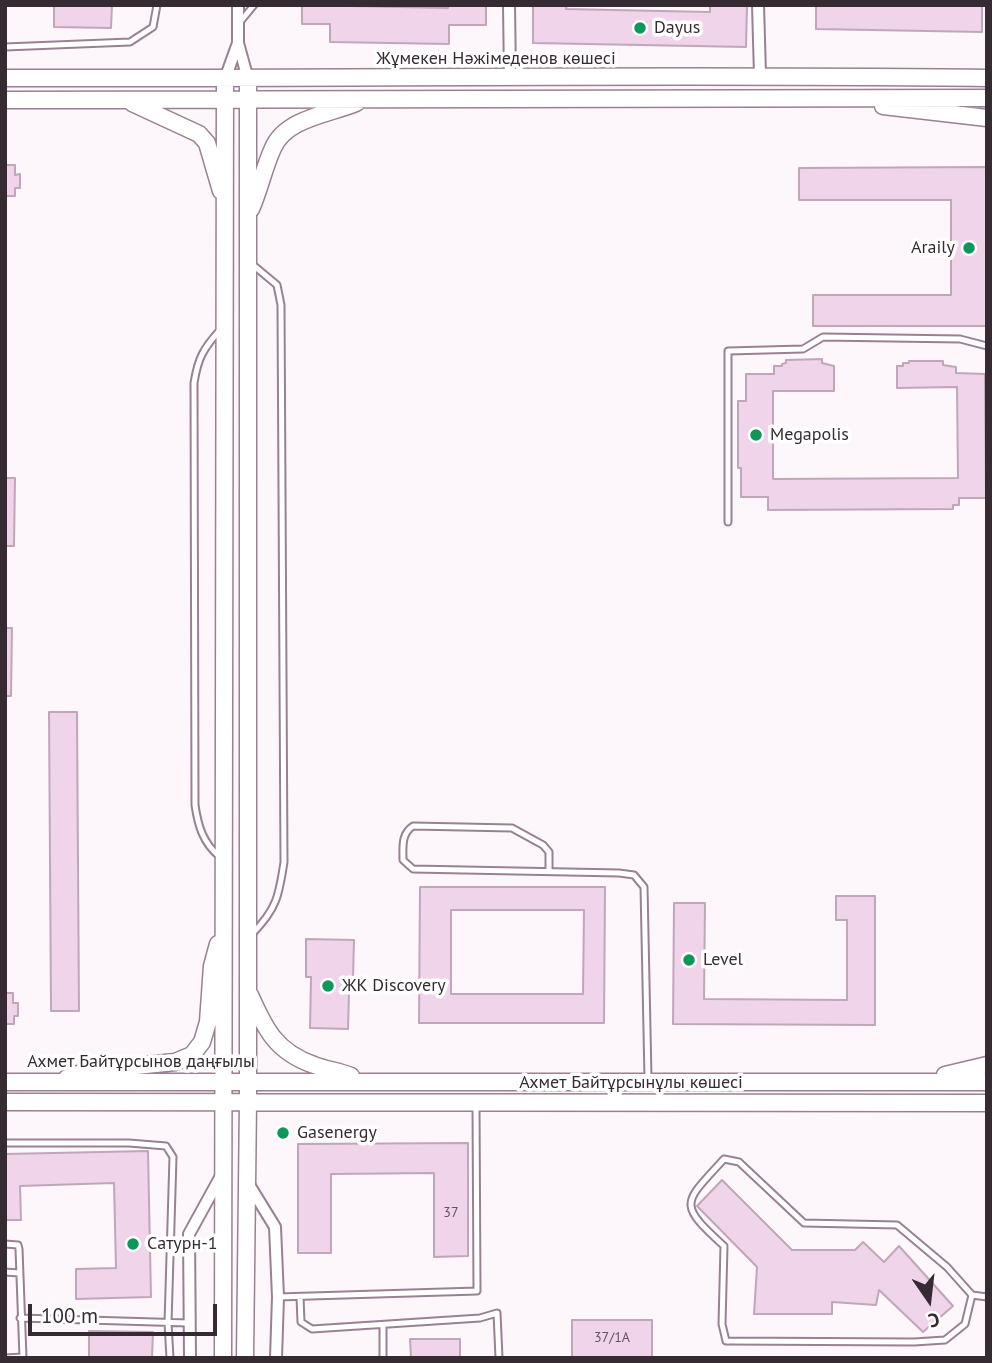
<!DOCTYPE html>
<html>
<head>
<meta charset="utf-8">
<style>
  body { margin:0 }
  #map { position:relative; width:992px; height:1363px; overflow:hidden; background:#fdf7fc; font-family:"PT Sans",sans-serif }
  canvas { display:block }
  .frame { position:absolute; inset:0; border:7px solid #362b33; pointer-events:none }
  .north { position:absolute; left:894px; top:1265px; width:70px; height:70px; -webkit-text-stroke:5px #fff; paint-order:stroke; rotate:166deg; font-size:19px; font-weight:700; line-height:28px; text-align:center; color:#362b33 }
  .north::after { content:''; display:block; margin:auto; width:24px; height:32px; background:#362b33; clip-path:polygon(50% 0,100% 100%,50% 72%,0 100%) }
  .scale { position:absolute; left:28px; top:1304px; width:189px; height:32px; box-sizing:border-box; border:4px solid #362b33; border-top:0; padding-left:9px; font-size:21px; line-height:24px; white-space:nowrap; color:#362b33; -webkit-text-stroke:5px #fff; paint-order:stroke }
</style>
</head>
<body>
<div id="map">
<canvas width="992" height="1363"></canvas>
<div class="frame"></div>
<div class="north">С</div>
<div class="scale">100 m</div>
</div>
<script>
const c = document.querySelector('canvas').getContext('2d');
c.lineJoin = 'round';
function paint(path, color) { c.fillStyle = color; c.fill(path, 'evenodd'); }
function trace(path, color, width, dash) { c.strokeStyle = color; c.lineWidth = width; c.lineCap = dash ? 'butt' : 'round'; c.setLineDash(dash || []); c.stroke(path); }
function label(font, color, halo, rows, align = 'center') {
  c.font = font + ' "PT Sans",sans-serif'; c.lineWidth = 7; c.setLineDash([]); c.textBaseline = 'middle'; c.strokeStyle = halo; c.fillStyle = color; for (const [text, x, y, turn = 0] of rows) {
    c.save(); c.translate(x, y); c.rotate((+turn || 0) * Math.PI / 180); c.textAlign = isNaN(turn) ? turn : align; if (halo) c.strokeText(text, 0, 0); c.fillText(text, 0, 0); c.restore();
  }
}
const building = new Path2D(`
  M54,5H112L111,28L54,27Z
  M302,5L448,8V5H486V25H449V44L330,42V24H302Z
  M533,5H567L566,9L710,12V5H747L746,47L533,43Z
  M816,5H982V32L816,29Z
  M5,165H15V175L20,174V188H15V196H5Z
  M987,167V326H813V295H951V200H799V168Z
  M822,359V363L834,366V391H773V479L958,478L957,387L897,388V366H903V363H909V361H943V365L956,367V373L985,374L986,498H959V505H953V509L768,510V497H741V468H738V401H746V374H774V366H782V364L786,363V360Z
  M5,478H15L14,546H5Z
  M5,628H12L11,696H5Z
  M49,712H77L79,1011H51Z
  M420,887H605L604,1023H419ZM451,910H584L583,994H451Z
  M836,896H875V1025L673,1024L674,903H705L704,999L847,1000V920H836Z
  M306,939L354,940L353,979H346L345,992H349L348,1029L310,1028L311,977H306Z
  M5,993H13V1003H18V1016H14V1024H5Z
  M468,1143V1256L434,1257V1173L331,1174V1253H298V1144Z
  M148,1151L151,1297L76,1299V1269L116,1268L114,1183L20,1186L21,1220H5V1154Z
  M722,1180L792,1250H855L863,1242L884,1262L899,1246L953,1306L923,1332L879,1290L876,1305L832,1302V1314H754L757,1267L697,1206Z
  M572,1320H652V1357H572Z
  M89,1331L153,1332L152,1358H89Z
  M410,1339H460V1358H411Z`);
paint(building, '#f0d4e9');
trace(building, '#c1a6ba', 2);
const lane = new Path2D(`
  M240,22L254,5
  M5,47L130,42L153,27L157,5
  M220,330C203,349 198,358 194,383L195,805C198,826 203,843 220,857
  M728,522V351L803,349L823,337L960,339L987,346
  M549,871V852L543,845L512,828L413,826C401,834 403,847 403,860L413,869L619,873L634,875L644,887L648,1078
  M252,934C277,909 279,895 284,862L281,305L277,285L253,265
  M5,1143H129L166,1146L173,1157L168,1323L170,1358
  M5,1244L18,1245L19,1249L23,1358
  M5,1272L19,1273
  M972,1295L965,1324L945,1340L914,1342L726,1341L722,1324L724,1246C677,1203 683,1204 724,1159L739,1162L804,1223L897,1225L947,1267L972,1295L987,1297
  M278,1297L477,1291L476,1105
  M300,1297L301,1322L312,1329L480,1318L497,1313L499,1358
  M20,1318L188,1323
  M383,1325V1358
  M5,1358L23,1357`);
const street = new Path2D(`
  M238,5V43L248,79
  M509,5L510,78
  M758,5L760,75
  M225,79L238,43
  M248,1183L275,1227L278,1297L276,1358
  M190,1358L189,1234L222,1174`);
const secondary = new Path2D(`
  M5,78C332,79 660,74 987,78
  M5,100L987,98
  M132,103L199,134L207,143L221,191
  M883,106L987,118
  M251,209C260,189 264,167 273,148C286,118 330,114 356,103
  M250,995C265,1029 276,1052 314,1065C327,1070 339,1071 351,1076
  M945,1075L987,1065
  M67,1078L87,1071L175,1062L192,1055L202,1042L208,1022L212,966L218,944
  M5,1082H987
  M5,1102L987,1103
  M223,1358L225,79
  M245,1358L248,1101V79`);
trace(lane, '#998093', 9);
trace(street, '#998093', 14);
trace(secondary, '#998093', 19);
trace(lane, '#fff', 5);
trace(street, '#fff', 10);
trace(secondary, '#fff', 16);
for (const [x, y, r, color] of [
  [640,28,7,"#0d9858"],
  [969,248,7,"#0d9858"],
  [756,435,7,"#0d9858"],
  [689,960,7,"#0d9858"],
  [328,986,7,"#0d9858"],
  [283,1133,7,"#0d9858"],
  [133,1244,7,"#0d9858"]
]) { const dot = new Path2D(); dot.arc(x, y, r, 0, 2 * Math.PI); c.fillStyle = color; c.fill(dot); trace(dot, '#fff', 2.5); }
label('14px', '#645560', null, [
  ["37",451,1213],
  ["37/1А",612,1338]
]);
label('18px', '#362b33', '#fff', [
  ["Dayus",654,28],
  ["Araily",955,248,"right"],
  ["Megapolis",770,435],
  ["Level",703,960],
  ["ЖК Discovery",342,986],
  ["Gasenergy",297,1133],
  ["Сатурн-1",147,1244]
], 'left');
label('18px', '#362b33', '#fff', [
  ["Жұмекен Нәжімеденов көшесі",496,59],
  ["Ахмет Байтұрсынов даңғылы",141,1062],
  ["Ахмет Байтұрсынұлы көшесі",631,1083]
]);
</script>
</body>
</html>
